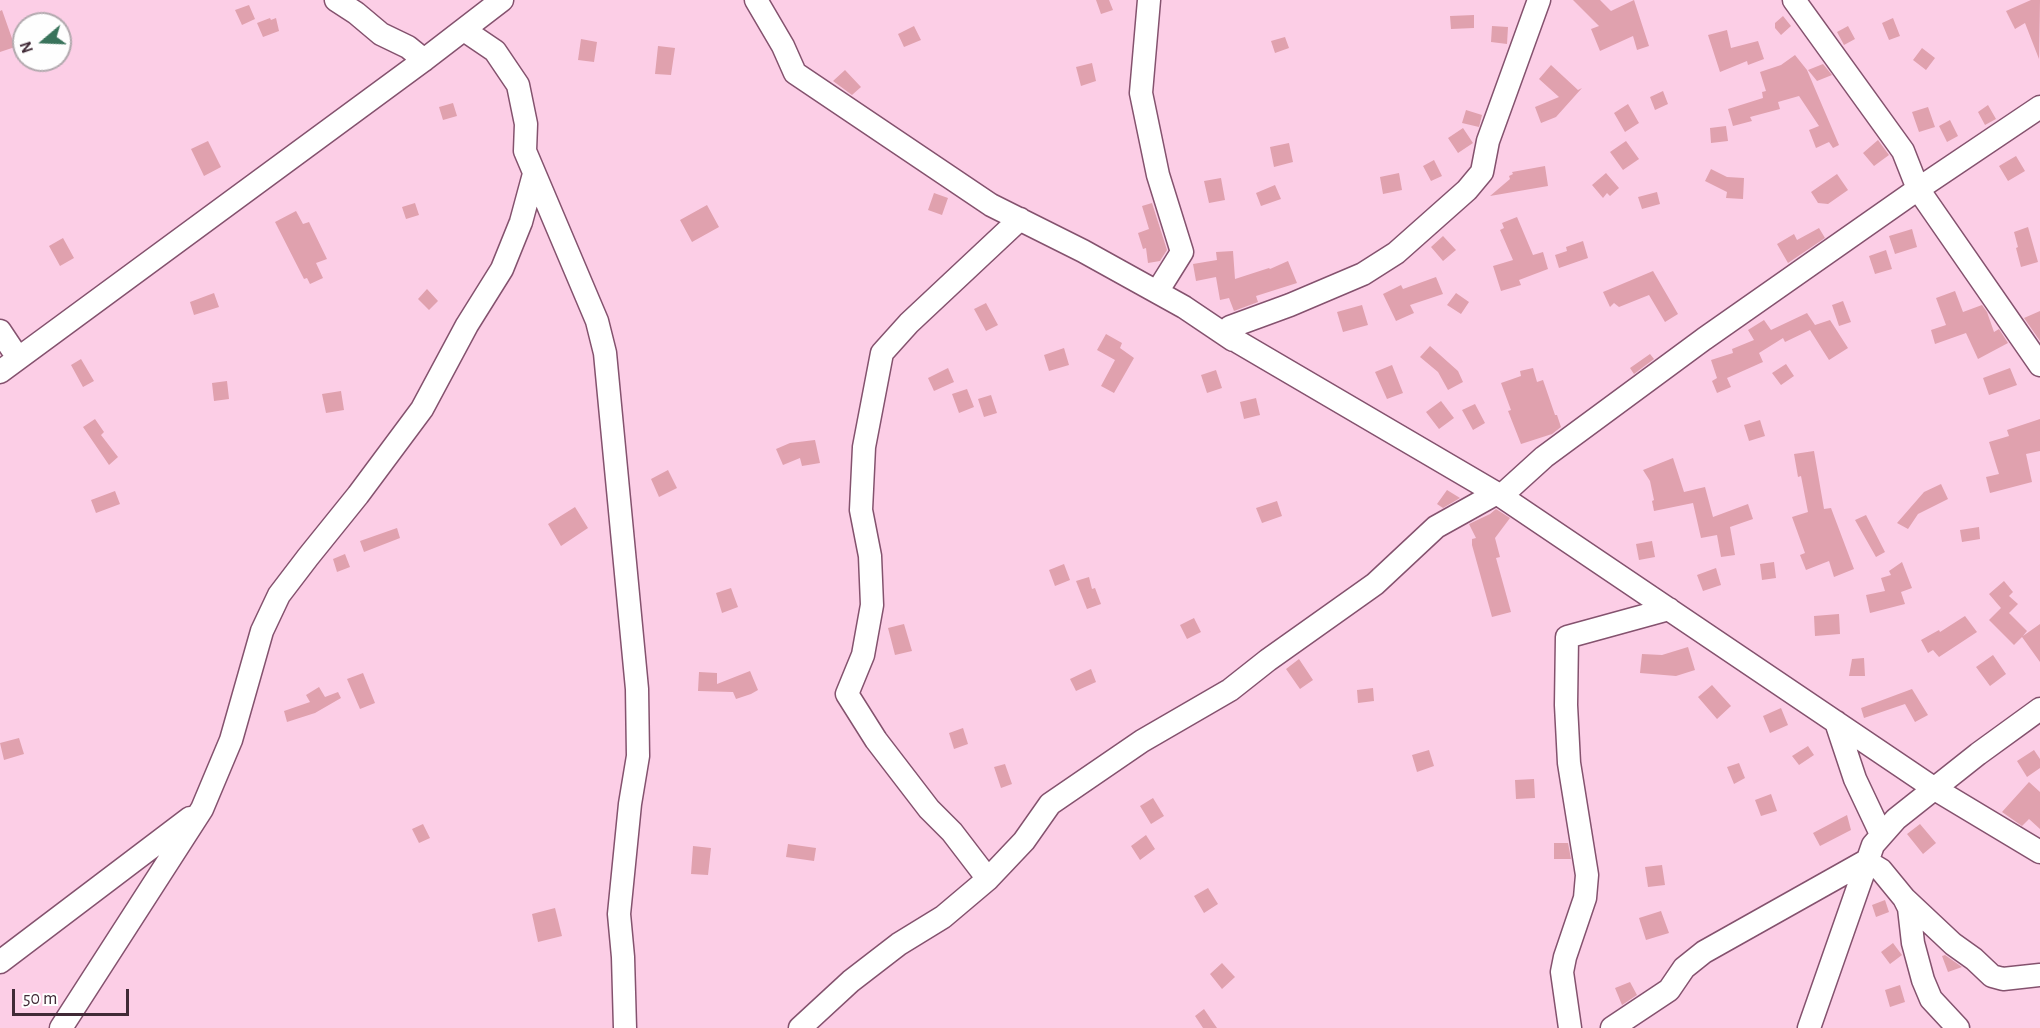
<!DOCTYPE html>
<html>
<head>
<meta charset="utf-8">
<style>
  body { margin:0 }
  #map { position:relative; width:2040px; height:1028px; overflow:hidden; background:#fccee6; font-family:"Alegreya Sans",sans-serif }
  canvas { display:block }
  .north { position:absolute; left:12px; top:12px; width:60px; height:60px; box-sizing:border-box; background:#fefefe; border:2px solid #b2a9ae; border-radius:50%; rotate:251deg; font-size:16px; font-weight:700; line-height:24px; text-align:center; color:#402a36 }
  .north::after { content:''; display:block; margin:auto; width:21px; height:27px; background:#39735b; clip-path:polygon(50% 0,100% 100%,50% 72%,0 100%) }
  .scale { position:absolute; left:12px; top:989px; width:117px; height:27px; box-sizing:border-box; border:3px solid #402a36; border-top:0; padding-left:8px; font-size:18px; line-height:21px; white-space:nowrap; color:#402a36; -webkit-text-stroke:4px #fefefe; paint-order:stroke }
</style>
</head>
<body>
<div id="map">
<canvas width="2040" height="1028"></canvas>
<div class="north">N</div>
<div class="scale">50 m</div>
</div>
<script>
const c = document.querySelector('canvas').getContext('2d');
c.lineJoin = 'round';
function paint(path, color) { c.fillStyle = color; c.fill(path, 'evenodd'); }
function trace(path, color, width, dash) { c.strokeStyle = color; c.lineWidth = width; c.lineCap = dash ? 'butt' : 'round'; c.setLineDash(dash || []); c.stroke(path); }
paint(new Path2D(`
  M1096,0H1109L1113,10L1101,14Z
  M1573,0H1600L1611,11L1634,0L1649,46L1637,50L1633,36L1600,51L1591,29L1599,26Z
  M2031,0H2040L2039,59L2025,23L2015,29L2006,11Z
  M249,5L255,19L242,25L235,10Z
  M2,10L15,47L0,52V11Z
  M1474,15V28L1451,29L1450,16Z
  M1783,16L1791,26L1781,35L1775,28V23Z
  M270,18L271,20L276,18L279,31L263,37L257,23Z
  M1893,18L1900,36L1889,40L1882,23Z
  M914,26L921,40L904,47L898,34Z
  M1492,26L1508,27L1507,44L1491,42Z
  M1848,26L1855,39L1844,45L1837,32Z
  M1727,30L1731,48L1758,41L1764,59L1748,65L1747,61L1720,72L1708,35Z
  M1285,37L1289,48L1275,53L1271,41Z
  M581,39L597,42L594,62L578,60Z
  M658,46L675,48L671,75L655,74Z
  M1922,48L1935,58L1926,70L1913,60Z
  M1795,55L1807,70L1839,145L1833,148L1829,142L1816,148L1809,130L1819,126L1799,96L1778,102L1780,109L1750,117L1752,121L1733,126L1728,109L1763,98L1762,92L1766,91L1760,72L1781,65Z
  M1092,63L1096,81L1081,86L1076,67Z
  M1823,64L1832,75L1817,81L1808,70Z
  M1551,65L1578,90L1582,88L1556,117L1541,123L1535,107L1559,97L1539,79Z
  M845,70L861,87L852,95L833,81Z
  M1663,91L1668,104L1655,110L1650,97Z
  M453,103L457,116L443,120L439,107Z
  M1628,104L1639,123L1625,132L1614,113Z
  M1988,105L1996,119L1985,125L1978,112Z
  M1928,107L1935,127L1919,132L1912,112Z
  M1466,110L1482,115L1479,127L1462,123Z
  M1950,120L1958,136L1947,142L1939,126Z
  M1726,126L1728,141L1711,143L1710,128Z
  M1463,128L1473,143L1458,153L1448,138Z
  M1878,140L1889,155L1874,166L1863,153Z
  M208,141L221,167L204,176L191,149Z
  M1626,141L1639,159L1623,170L1610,152Z
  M1289,143L1293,162L1274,167L1270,147Z
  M2016,156L2025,171L2008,181L1999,166Z
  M1434,160L1442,176L1431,181L1423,166Z
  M1545,166L1548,186L1490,196L1510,179L1509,176L1513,174L1512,172Z
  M1711,169L1727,177L1744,178L1743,199L1726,198L1727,192L1705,181Z
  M1399,173L1402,190L1383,194L1380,177Z
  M1606,173L1619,188L1610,196L1607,193L1603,198L1592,185Z
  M1837,174L1848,190L1828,204L1818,203L1811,192Z
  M1221,178L1225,200L1209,203L1204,181Z
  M1275,185L1281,199L1261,206L1256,193Z
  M1657,192L1660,204L1642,209L1638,197Z
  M934,193L948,198L942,215L928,210Z
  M415,203L419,215L406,219L402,207Z
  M1152,203L1167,250L1160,261L1148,263L1146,248L1143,249L1138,233L1149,229L1142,206Z
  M707,205L719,227L692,242L680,220Z
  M296,211L303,224L309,222L327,259L316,263L323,278L310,284L307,278L304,279L275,222Z
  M1517,217L1533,255L1543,252L1548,269L1519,280L1521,285L1501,291L1493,266L1513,260L1500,230L1504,228L1502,223Z
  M2028,227L2038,262L2021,267L2016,248L2018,247L2014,232Z
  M1819,228L1825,238L1788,263L1777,244L1794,234L1797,240Z
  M1912,229L1917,247L1895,254L1889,236Z
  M1443,236L1456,250L1443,261L1431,247Z
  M63,238L74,258L60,266L49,246Z
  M1583,241L1588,258L1559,268L1555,255L1567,251L1566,247Z
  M1886,250L1892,269L1875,274L1869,256Z
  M1233,251L1235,279L1269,268L1270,269L1288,261L1297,283L1256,296L1258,302L1234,311L1229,298L1220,300L1216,277L1196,281L1193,264L1217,260L1216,252Z
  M1653,271L1678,314L1665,322L1649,295L1619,307L1614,303L1610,307L1603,292Z
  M1436,277L1443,294L1410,305L1414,313L1396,321L1383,294L1401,285L1403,289Z
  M427,289L438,301L429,310L418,299Z
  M1955,291L1963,312L1982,305L1987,312L1994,332L1999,329L2008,343L1978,359L1966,333L1935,344L1931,330L1946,325L1936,298Z
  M214,293L219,307L194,315L190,302Z
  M1456,293L1469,302L1461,314L1447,305Z
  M1843,301L1851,322L1839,326L1832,305Z
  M986,303L998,325L986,331L974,309Z
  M1362,305L1368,325L1343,332L1337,312Z
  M2040,311V341L2024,318Z
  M1807,313L1815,325L1830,320L1848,348L1829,360L1810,330L1785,342L1783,338L1759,353L1763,362L1727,378L1731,387L1717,393L1712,381L1717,378L1711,360L1733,353L1732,349L1754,340L1748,330L1764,320L1771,330Z
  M1106,334L1122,343L1120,348L1134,358L1114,393L1101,386L1115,360L1097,350Z
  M1430,346L1458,371L1463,382L1448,390L1438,372L1420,357Z
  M1064,348L1069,365L1049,371L1044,355Z
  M1650,354L1654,359L1634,374L1630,368Z
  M81,359L94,381L83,387L71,365Z
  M1786,364L1794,376L1781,385L1772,373Z
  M1392,365L1403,393L1387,399L1375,372Z
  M948,368L954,382L934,391L928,378Z
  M1533,368L1537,382L1543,380L1555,415H1557L1561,427L1552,434L1521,444L1508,411L1511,410L1501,383L1521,376L1520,371Z
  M2010,368L2017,385L1989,395L1983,378Z
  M1216,370L1222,388L1207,393L1201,375Z
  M227,381L229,399L214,401L212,383Z
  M967,389L974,407L959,413L952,394Z
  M341,391L344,410L326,413L322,394Z
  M991,395L997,413L984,417L978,399Z
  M1256,398L1260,415L1244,419L1240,402Z
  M1441,401L1454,418L1439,429L1426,412Z
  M1475,404L1485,423L1473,430L1462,410Z
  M95,419L104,432L101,435L118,457L109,465L83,427Z
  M2040,419V451L2026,454L2032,482L1990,493L1986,477L1999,474L1989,442L2009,436L2007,430Z
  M1760,420L1765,436L1749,441L1744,425Z
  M815,440L820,463L802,466L800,458L783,465L776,449L790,443Z
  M1814,451L1824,509L1831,508L1854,569L1834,577L1829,561L1806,570L1800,555L1805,553L1792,517L1808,512L1801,476L1798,477L1794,454Z
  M1673,458L1684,492L1705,487L1713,517L1748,504L1753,519L1730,527L1735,555L1721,557L1717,535L1701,538L1693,503L1654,511L1652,501L1654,500L1650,481L1643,470Z
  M668,470L677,488L659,497L651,479Z
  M1941,484L1948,499L1918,514L1908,529L1897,523L1924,492Z
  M1447,490L1460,498L1443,508L1437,504Z
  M115,491L120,504L96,513L91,500Z
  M1277,501L1282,516L1262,523L1256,508Z
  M575,507L588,528L561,546L548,524Z
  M1496,509L1510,518L1495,538L1500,557L1496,558L1511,612L1492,617L1472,545V539L1476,538L1469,524L1490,514Z
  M1866,515L1885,552L1876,557L1855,520Z
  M1979,527L1980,539L1962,542L1960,530Z
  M397,528L400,538L364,552L360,541Z
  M1652,541L1655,557L1639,560L1636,544Z
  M345,554L350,567L337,572L333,559Z
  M1774,562L1776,578L1762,580L1760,564Z
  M1902,562L1912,588L1901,592L1905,604L1870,613L1866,595L1885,591L1881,578L1891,575L1889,571Z
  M1064,564L1070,580L1055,586L1049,570Z
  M1716,568L1721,585L1703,591L1697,575Z
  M1089,577L1092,589L1095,588L1101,604L1087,609L1076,581Z
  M2004,581L2013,592L2009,596L2018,604L2009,613L2027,631L2023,636L2040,624V662L2022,637L2014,645L1989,620L2001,608L1989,594Z
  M731,588L738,607L722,613L716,593Z
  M1839,614L1840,634L1815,636L1814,616Z
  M1965,616L1977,632L1939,657L1933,650L1928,653L1921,640L1939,630L1940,632Z
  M1194,618L1201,632L1187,639L1180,625Z
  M904,624L912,651L895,655L888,628Z
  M1688,647L1695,670L1676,676L1640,673L1642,654L1662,655Z
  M1993,655L2006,674L1990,686L1976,667Z
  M1864,658L1865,676H1849L1852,659Z
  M1299,659L1313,680L1300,689L1286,669Z
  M1091,669L1096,682L1076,691L1070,679Z
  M750,671L758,690L751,694L736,699L733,692L698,691L699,672L717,673V684Z
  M363,673L375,703L360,709L347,679Z
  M1712,685L1731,706L1717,719L1698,697Z
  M319,687L325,697L338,692L341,698L315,713L287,722L284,711L310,702L306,695Z
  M1373,688L1374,701L1358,703L1357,690Z
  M1912,689L1928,715L1915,722L1905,704L1864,718L1861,708Z
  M1781,708L1788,725L1770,733L1763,716Z
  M963,728L968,744L954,749L949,733Z
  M19,738L24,754L4,760L0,743Z
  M1808,746L1814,755L1799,765L1792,756Z
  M1429,750L1434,766L1417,772L1412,755Z
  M2034,750L2040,759V768L2027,777L2017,761Z
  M1739,763L1745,778L1734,784L1727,767Z
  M1005,764L1012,784L1001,788L994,767Z
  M1534,779L1535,798L1516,799L1515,780Z
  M2029,782L2040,792V829L2029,819L2022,826L2002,812Z
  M1771,794L1777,811L1761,816L1755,800Z
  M1153,798L1164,816L1151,824L1140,806Z
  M1847,815L1851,830L1820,846L1813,833Z
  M423,824L430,838L419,843L412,829Z
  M1920,824L1936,843L1923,854L1907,834Z
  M1146,835L1155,849L1140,860L1131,846Z
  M1554,843H1568L1571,859H1554Z
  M788,844L816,848L814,861L786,857Z
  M693,846L711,848L708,875L691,874Z
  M1662,865L1665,885L1648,887L1645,867Z
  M1208,888L1218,904L1204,913L1194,896Z
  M1885,900L1889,912L1876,917L1872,905Z
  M555,908L562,936L538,942L532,914Z
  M1661,911L1669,933L1646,940L1639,918Z
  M1893,943L1902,955L1890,964L1881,952Z
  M1945,955L1962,967L1948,972L1942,956Z
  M1222,963L1235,977L1222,989L1210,974Z
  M1630,982L1637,995L1622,1005L1615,988Z
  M1900,985L1905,1002L1890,1007L1885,990Z
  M1204,1009L1217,1028H1203L1195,1016Z`), '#e0a1ae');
const minor = new Path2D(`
  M336,0L356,13L381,34L408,47L424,60
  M756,0L783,46L795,73L991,205L1083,251L1184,307L1233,340
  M1149,0L1141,93L1158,175L1182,252L1157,292
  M1539,0L1488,141L1482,172L1467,190L1396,253L1363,274L1290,305L1230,327L1227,331L1228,336L1501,496L1935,789L2040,852
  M1794,0L1903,151L1918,189L2040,365
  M464,30L495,51L518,85L526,124L525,151L597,321L605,353L637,689L638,756L630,804L619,914L623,957L625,1028
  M0,331L18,358
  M0,372L424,60L502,0
  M1501,496L1544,457L1704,339L1918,189L2040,107
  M1836,722L1855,779L1881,834
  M988,879L952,832L929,809L876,740L847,694L863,655L872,605L870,556L861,510L864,447L882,353L909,323L1020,219
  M1904,898L1953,944L1974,959L1992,976L2003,979L2040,975
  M0,962L190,818
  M61,1028L202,809L231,740L262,631L279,595L308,557L358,495L422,409L467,325L502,269L521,222L534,174
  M800,1028L851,981L899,944L943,917L988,879L1024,841L1050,804L1142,741L1230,690L1268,660L1375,584L1436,527L1497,493
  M1570,1028L1562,972L1565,957L1585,898L1587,875L1569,763L1566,705L1567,637L1669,609
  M1612,1028L1669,990L1684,968L1704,952L1866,861L1881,870L1904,898L1909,908L1913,943L1923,980L1931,999L1958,1028
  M1809,1028L1873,845L1896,819L1978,754L2040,709`);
trace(minor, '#84526e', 25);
trace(minor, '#fff', 22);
</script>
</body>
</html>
